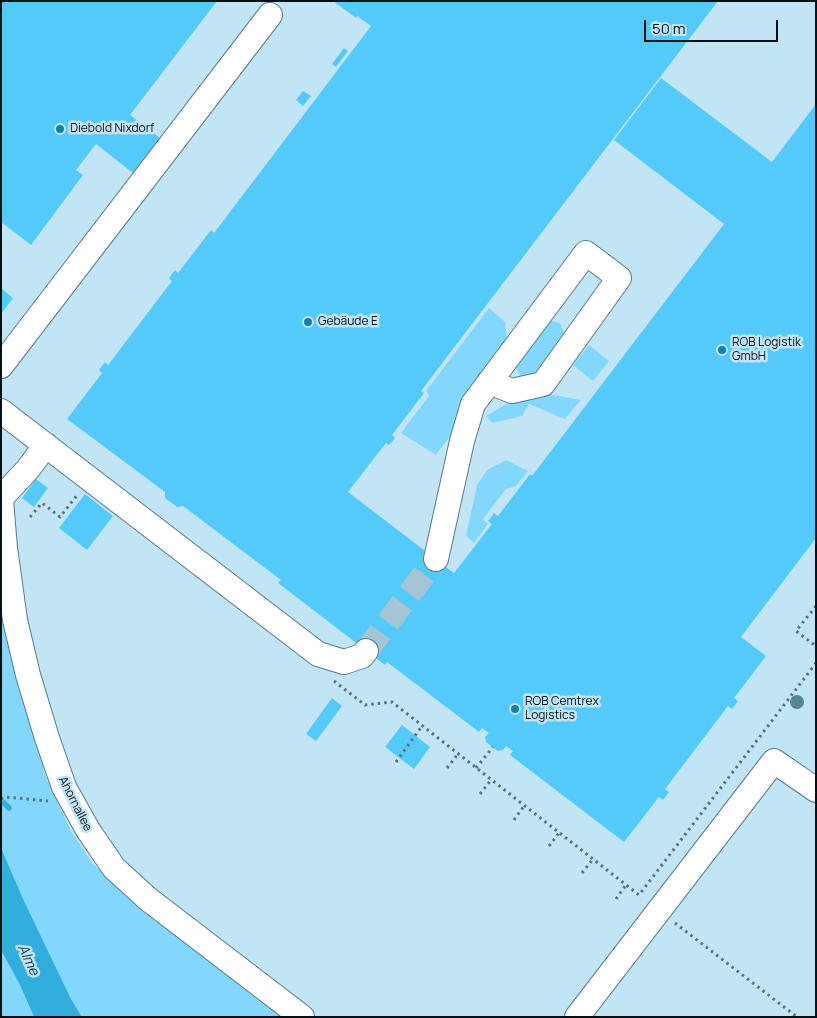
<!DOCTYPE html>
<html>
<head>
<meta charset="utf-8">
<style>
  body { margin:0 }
  #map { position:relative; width:817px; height:1018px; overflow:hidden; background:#c2e5f6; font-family:Manrope,sans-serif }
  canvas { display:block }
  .frame { position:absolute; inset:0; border:2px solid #041015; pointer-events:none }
  .scale { position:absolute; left:644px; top:20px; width:134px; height:22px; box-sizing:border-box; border:2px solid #041015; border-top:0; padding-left:6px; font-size:15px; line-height:18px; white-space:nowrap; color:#041015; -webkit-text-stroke:4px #c2e5f6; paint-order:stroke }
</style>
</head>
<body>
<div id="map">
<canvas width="817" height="1018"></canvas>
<div class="frame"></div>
<div class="scale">50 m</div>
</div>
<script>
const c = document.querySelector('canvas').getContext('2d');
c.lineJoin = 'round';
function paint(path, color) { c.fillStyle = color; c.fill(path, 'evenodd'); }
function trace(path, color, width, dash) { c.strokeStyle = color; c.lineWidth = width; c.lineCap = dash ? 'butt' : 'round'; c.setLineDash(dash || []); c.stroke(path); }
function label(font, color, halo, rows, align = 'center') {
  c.font = font + ' Manrope,sans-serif'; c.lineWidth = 5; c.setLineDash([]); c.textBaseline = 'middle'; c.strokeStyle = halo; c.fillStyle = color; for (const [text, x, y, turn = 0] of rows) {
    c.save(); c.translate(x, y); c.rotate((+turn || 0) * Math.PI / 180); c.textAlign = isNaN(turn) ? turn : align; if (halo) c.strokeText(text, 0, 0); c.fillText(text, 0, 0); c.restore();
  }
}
paint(new Path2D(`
  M489,308L505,322L507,340L456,428L436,455L401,433L429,396L426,391Z
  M544,319L560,323L566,338L540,375L520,376L514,361Z
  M589,345L609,361L593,381L573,365Z
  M543,393L581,400L565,419L529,404L522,416L492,423L486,416L508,403Z
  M506,460L528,471L516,486L506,489L483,519L488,524L474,543L466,536L477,485L487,470Z
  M1,588L45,775L71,831L92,863L127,896L282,1017H82L71,999L24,901L1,848V792L2,791L1,786Z
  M1,950L20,985L34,1017H1Z`), '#83d6fc');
paint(new Path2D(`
  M1,848L24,901L71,999L82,1017H34L20,985L1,950Z`), '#31aede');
trace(new Path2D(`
  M4,803L9,808`), '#31aede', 5.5);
paint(new Path2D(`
  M1,1H217L130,115L160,138L133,173L96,144L76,170L83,175L31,245L1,222Z
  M333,1H718L421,391L424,393L392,435L395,438L389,445L386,443L348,492L454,573L492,524L488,521L494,513L498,516L530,474L532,476L724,224L614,140L661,78L772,162L816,104V538L741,637L766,656L734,698L738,701L732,709L728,706L665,789L669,792L663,800L659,797L624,842L510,755L513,751L506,746L503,750L498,751L486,742L485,737L489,733L482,728L479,732L387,662L385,665L278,583L281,580L183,506L177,507L165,498V492L67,419L102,373L99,370L105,362L108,365L172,281L169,278L175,270L178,273L211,230L214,233L371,26L357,16L356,18Z
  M344,48L348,51L336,67L332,64Z
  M303,91L311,96L303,106L296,100Z
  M1,288L13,298L1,314Z
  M36,479L48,488L34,507L22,498Z
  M85,494L113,516L87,550L59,528Z
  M332,698L342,706L316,741L306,734Z
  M402,725L430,747L414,769L385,747Z`), '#54cafb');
trace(new Path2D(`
  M366,651L436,559`), '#a6c5d4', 24, [24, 12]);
const minor = new Path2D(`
  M1,366L270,15
  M1,411L318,654L344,662L362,656L366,651
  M1,498L28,469L46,445
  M1,500L5,548L15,620L28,675L47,738L64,787L88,830L114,868L148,899L302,1017
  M436,559L462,441L473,404L586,253L619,278L543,384L512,391L489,382
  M577,1017L774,761L816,790`);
trace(minor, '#597989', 26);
trace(new Path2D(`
  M30,517L42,503L60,517L78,494
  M816,606L796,631L816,646
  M334,681L365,705L392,702L639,895L816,663
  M396,762L422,726
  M447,768L458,754
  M476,768L493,747
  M480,794L491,780
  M1,799L5,797L48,801
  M514,820L524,806
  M549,846L559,833
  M582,873L593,859
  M616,899L626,885
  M675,923L797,1017`), '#5d737e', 3, [2.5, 4]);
trace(minor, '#fff', 24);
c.fillStyle = '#578597';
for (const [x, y] of [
  [797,702]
]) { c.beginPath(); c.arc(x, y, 7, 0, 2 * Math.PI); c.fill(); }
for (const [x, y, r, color] of [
  [60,129,5,"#1282a9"],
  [308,322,5,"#1282a9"],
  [722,350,5,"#1282a9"],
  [515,709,5,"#1282a9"]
]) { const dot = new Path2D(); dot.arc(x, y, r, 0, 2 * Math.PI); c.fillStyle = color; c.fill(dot); trace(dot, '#c2e5f6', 2); }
label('12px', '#041015', '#c2e5f6', [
  ["Diebold Nixdorf",70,129],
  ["Gebäude E",318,322],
  ["ROB Logistik",732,343],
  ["GmbH",732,357],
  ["ROB Cemtrex",525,702],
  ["Logistics",525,716]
], 'left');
label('12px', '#041015', '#c2e5f6', [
  ["Ahornallee",75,804,63]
]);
label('italic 14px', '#063c50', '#c2e5f6', [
  ["Alme",28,960,65]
]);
</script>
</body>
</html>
